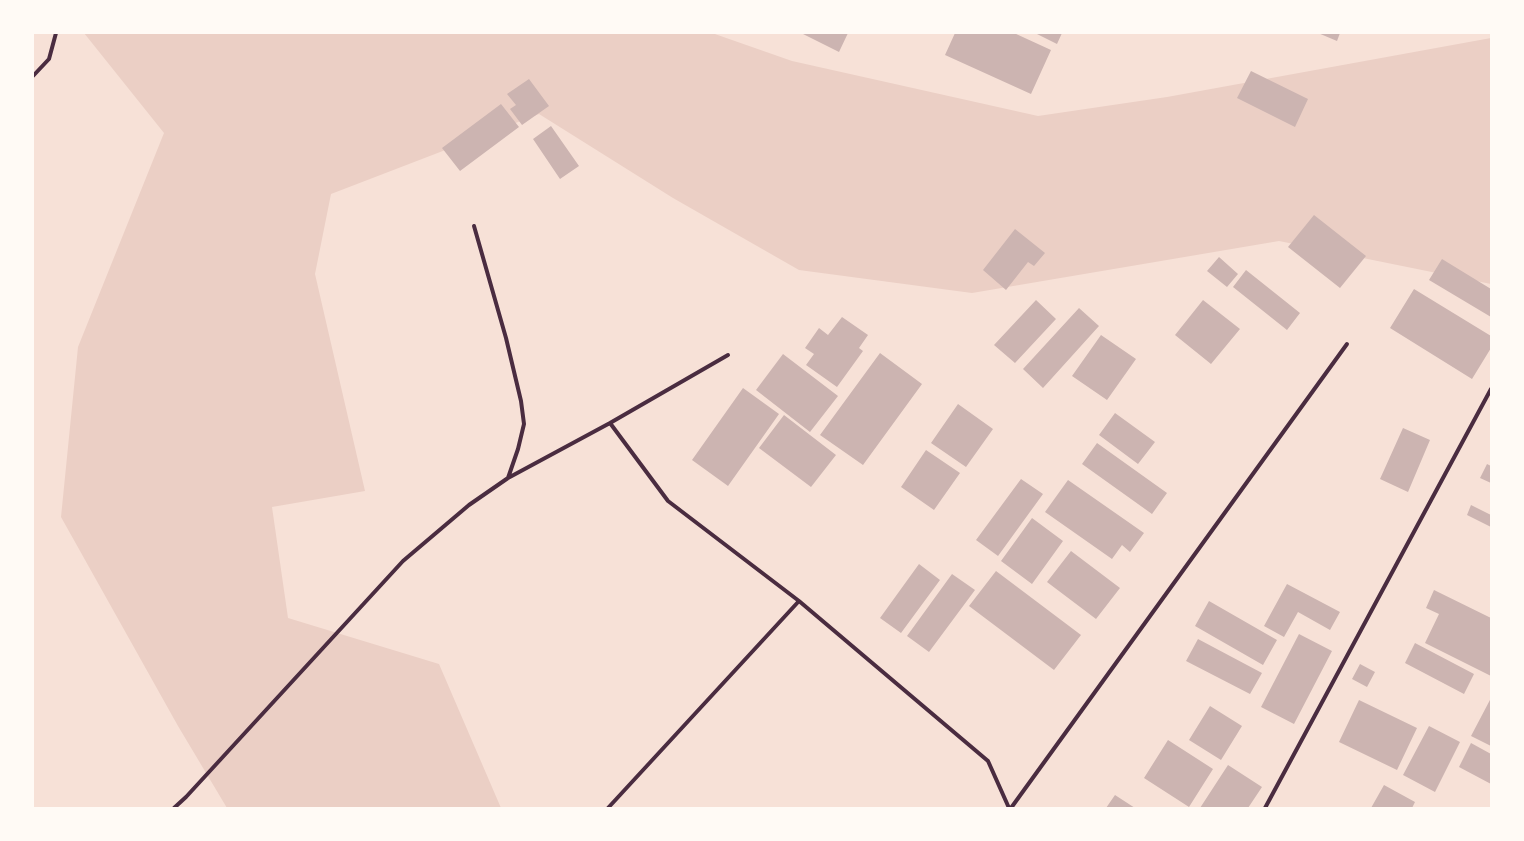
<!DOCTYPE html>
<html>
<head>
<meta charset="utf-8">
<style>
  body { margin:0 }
  #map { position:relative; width:1524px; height:841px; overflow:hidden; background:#f7e1d7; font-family:Montserrat,sans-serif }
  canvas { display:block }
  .frame { position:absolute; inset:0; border:34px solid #fffaf5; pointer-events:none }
</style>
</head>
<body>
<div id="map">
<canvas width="1524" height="841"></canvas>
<div class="frame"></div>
</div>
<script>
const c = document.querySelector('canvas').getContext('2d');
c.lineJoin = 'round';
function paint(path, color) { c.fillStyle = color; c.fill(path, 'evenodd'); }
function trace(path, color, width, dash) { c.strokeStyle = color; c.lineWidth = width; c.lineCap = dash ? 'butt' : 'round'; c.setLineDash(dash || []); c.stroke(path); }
paint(new Path2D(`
  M84,33H712L792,61L1038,116L1167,97L1491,38V284L1279,241L972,293L799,270L673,198L539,114L331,194L315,274L365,491L272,507L288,618L439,664L501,808H227L178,726L61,517L78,347L164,133Z`), '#ebcfc5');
paint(new Path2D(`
  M801,33H848L839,52Z
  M955,33H1014L1051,50L1031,94L945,55Z
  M1035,33H1062L1057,44Z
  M1318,33H1340L1337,41Z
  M1251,71L1308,99L1295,127L1237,98Z
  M529,79L549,106L522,125L510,109L516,105L507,94Z
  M501,104L519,127L460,171L442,148Z
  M551,126L579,166L560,179L533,139Z
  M1314,215L1366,256L1340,288L1288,247Z
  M1015,229L1045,253L1034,266L1028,262L1006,290L983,270Z
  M1219,257L1238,274L1227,287L1207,271Z
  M1442,259L1491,289V317L1429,280Z
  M1246,270L1300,313L1287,330L1233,287Z
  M1414,289L1491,336V348L1472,379L1390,328Z
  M1036,300L1056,319L1015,363L994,345Z
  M1203,300L1240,329L1211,364L1175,335Z
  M1079,308L1099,326L1043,388L1023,369Z
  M842,317L868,335L859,348L863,351L837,387L806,365L814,354L805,348L819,328L828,335Z
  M1101,335L1136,359L1107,400L1072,376Z
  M880,353L922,384L863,465L820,435Z
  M783,354L838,396L810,432L756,390Z
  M743,388L779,414L728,486L692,460Z
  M958,404L993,429L966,467L931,443Z
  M1115,413L1155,442L1138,464L1099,435Z
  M784,415L836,455L811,487L759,448Z
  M1403,428L1430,440L1408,492L1380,479Z
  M1097,443L1167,493L1152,514L1082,464Z
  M926,450L960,473L934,510L901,487Z
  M1487,464L1491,466V483L1480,478Z
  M1021,479L1043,494L998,556L976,540Z
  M1068,480L1144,533L1130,552L1122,545L1112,559L1045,512Z
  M1471,505L1491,515V527L1467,515Z
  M1032,518L1063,541L1032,584L1001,561Z
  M1071,551L1120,588L1096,619L1047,582Z
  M919,564L940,580L901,633L880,618Z
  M996,571L1081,635L1054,670L969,606Z
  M952,574L975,590L929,652L907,636Z
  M1287,584L1340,612L1330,630L1298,612L1284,637L1264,626Z
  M1434,590L1491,618V676L1425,643L1439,614L1426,608Z
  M1209,601L1277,640L1263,665L1195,626Z
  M1299,634L1332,651L1294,724L1261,707Z
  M1198,639L1262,673L1250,694L1186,661Z
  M1415,643L1474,674L1464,694L1405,663Z
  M1360,664L1375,672L1367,687L1352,679Z
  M1491,698V746L1471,736Z
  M1359,700L1417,728L1397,770L1339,742Z
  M1210,706L1242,726L1221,760L1189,740Z
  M1429,726L1460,742L1435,792L1403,775Z
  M1168,740L1213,769L1189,807L1144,778Z
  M1471,743L1491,754V784L1459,767Z
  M1228,765L1262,787L1248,808H1200Z
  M1384,785L1415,802L1412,808H1371Z
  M1115,795L1135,808H1106Z`), '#ccb4b1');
trace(new Path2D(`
  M33,76L49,59L56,33
  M474,226L506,338L521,401L524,424L518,449L508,478
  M610,423L668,501L799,601L988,761L1009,808
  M174,808L186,797L403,561L469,505L508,478L610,423L728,355
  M608,808L799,601
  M1011,808L1347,344
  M1265,808L1491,389`), '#4a2c40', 4);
</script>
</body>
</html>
